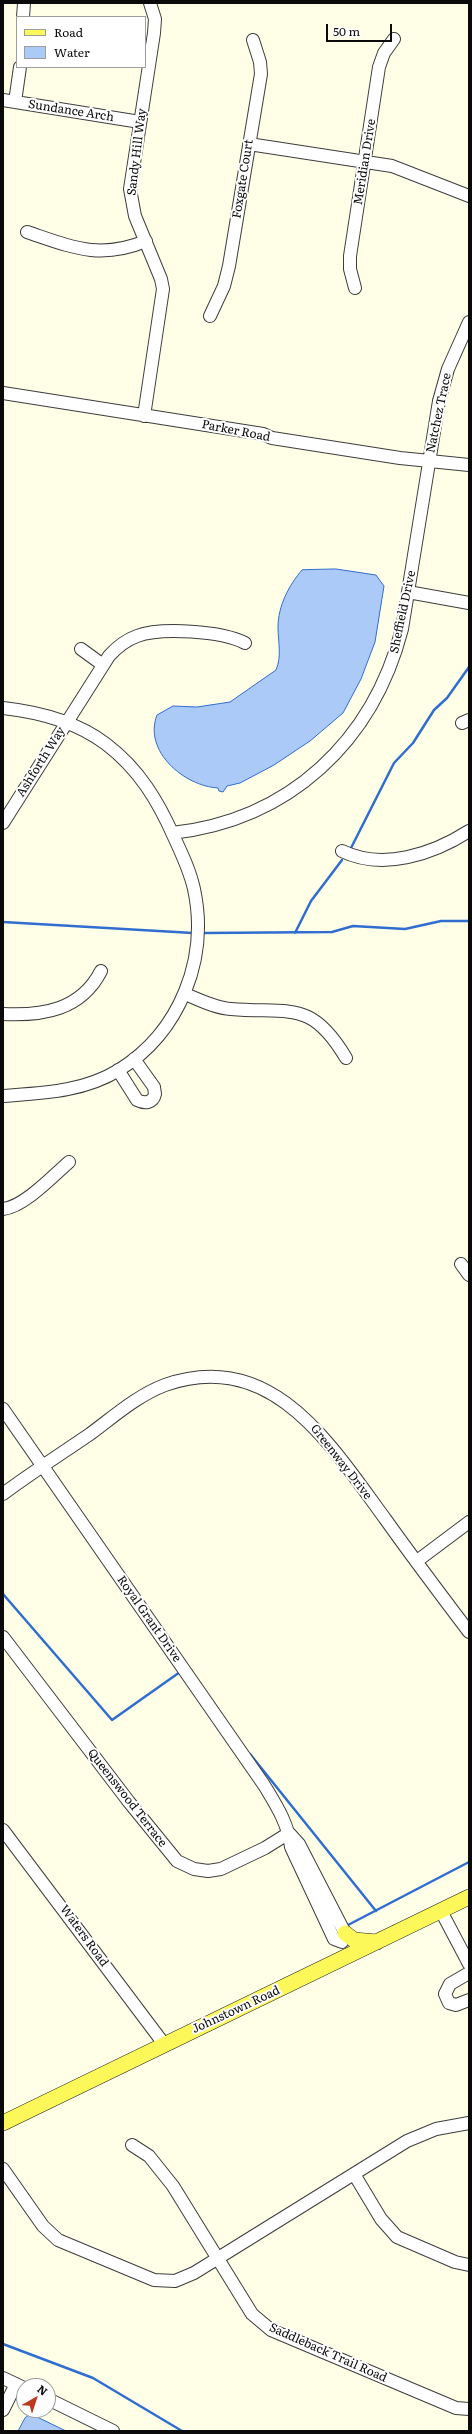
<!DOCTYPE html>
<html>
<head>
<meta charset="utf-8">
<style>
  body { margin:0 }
  #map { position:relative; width:472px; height:2434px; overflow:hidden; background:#ffffe7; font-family:Literata,serif }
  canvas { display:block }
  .frame { position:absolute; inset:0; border:4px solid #0a0a0a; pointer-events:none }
  .legend { position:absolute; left:16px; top:16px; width:130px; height:52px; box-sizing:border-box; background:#fff; border:1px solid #9d9d9d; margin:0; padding:5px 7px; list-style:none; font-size:12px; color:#0a0a0a }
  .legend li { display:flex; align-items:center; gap:8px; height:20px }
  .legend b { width:20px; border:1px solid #9d9d9d }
  .north { position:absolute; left:16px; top:2378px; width:40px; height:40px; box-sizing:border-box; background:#fff; border:1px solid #9d9d9d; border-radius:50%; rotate:39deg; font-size:11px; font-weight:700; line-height:16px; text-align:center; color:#0a0a0a }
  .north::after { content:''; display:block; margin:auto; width:14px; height:18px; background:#bc3b20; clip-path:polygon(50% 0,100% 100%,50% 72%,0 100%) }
  .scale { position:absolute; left:326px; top:24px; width:66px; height:18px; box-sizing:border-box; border:2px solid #0a0a0a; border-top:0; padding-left:5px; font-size:12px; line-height:14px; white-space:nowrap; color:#0a0a0a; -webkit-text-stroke:3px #fff; paint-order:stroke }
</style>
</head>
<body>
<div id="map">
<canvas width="472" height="2434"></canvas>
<div class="frame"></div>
<ul class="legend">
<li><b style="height:5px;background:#fcf85a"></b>Road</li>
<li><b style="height:11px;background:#abcaf7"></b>Water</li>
</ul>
<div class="north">N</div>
<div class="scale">50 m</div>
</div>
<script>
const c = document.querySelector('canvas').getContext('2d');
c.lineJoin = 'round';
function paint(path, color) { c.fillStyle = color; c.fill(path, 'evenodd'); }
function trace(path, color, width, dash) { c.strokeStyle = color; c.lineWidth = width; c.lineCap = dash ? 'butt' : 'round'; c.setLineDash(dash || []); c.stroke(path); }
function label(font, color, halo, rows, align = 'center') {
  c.font = font + ' Literata,serif'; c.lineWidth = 4; c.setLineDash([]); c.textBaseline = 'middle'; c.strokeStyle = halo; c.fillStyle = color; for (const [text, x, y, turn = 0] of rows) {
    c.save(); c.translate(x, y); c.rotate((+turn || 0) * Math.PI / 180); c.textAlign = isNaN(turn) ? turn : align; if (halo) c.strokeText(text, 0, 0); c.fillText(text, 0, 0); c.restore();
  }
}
const water = new Path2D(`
  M336,569L376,575L384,586L375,642L361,679L343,713L310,741L274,765L240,783L227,786L223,792L219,791L218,788C184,786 143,751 157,715L173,706L197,707L230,702L276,670C282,656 278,642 278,627C278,606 289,585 302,570Z
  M31,2414L66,2431H18L25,2418Z`);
paint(water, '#abcaf7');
trace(water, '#306dd0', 1);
trace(new Path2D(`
  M351,848L394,763L413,743L434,710L447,698L469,667
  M3,922L193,933
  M205,933L332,932L353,926L405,929L441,921H469
  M295,933L311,901L342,860
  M3,1594L112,1720L180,1672
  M250,1754L376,1911
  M348,1925L469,1862
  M3,2344L93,2378L182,2431`), '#306dd0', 2.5);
const minor = new Path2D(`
  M23,17L24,3
  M3,100L140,122
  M15,102L20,67
  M249,144L392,166L469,196
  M27,232C72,247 99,260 146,241
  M355,288L350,269V256L379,67L384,53L394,39
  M210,316L224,286L229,266L261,74L260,62L253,40
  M3,393L263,434L272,438L400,458L469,465
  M144,416L163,289L161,279L135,216L130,189L154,33L155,19L150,3
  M408,592L469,603
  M81,649L103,665
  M3,708C39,712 77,722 106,744C139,769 158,801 174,837C182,854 190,871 194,889C209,959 180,1032 119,1070C83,1092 43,1093 3,1096
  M462,723L469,720
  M3,823L109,656C117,647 126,640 137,636C161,627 222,631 245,643
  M172,833C290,820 373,741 402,629L439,401L448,369L469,322
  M342,851C383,871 433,854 469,831
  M185,994C200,1000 215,1008 231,1009C290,1014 311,999 346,1058
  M3,1014C43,1016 81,1010 101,971
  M118,1070L137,1100C145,1104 153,1103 155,1094L154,1087L134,1059
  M3,1209C24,1207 53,1176 69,1162
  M461,1264L469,1275
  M3,1409L264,1785C276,1805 288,1823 291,1847L334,1939L342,1942
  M3,1494C31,1473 61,1454 90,1434C113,1417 138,1395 165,1385C273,1347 332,1447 386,1520C413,1558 441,1595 469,1632
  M417,1561L469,1522
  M3,1637L129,1802L177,1861L194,1869L208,1871L221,1869L265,1848L289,1833
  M3,1830L164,2044
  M289,1833L299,1844L345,1933L343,1940
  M441,1911L469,1964
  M469,1973L450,1984L445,1994L449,2003L456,2005L469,2000
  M132,2145L149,2156L173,2186L252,2314L271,2330L456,2408L469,2409
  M3,2169L43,2226L58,2240L154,2280L175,2281L194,2273L407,2141L436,2129L469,2123
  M354,2174L381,2219L397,2237L455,2262L469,2265
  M3,2378L24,2388
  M48,2399L113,2431
  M3,2410L16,2384`);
const major = new Path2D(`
  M345,1933L354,1940L377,1942
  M3,2123L469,1897`);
trace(minor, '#3d3d3d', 14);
trace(major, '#1b1b1b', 16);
trace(minor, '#fff', 12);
trace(major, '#fcf85a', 15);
label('12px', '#0a0a0a', '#fff', [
  ["Sundance Arch",71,111,9],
  ["Sandy Hill Way",137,152,-83],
  ["Meridian Drive",365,162,-81],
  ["Foxgate Court",243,179,-81],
  ["Natchez Trace",439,413,-78],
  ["Parker Road",236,431,11],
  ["Sheffield Drive",403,612,-78],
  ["Ashforth Way",41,762,-58],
  ["Greenway Drive",341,1462,52],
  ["Royal Grant Drive",149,1619,55],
  ["Queenswood Terrace",127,1798,52],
  ["Waters Road",84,1936,54],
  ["Johnstown Road",236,2010,-25],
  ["Saddleback Trail Road",328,2353,24]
]);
</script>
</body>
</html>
